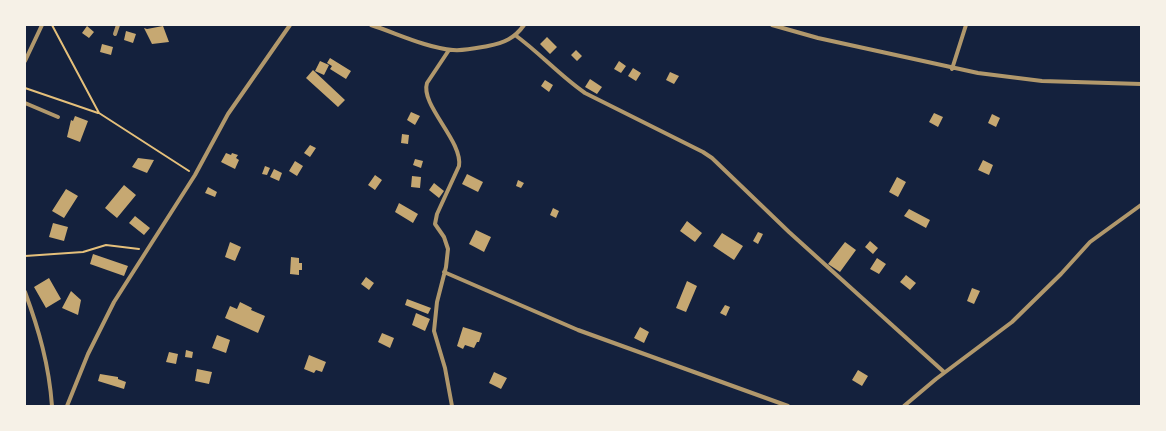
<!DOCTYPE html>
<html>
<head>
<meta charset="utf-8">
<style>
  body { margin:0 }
  #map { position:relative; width:1166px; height:431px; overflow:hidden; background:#14213d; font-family:"Sofia Sans Condensed",sans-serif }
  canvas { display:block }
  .frame { position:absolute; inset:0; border:26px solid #f6f1e7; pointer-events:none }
</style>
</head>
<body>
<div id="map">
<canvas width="1166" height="431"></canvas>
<div class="frame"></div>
</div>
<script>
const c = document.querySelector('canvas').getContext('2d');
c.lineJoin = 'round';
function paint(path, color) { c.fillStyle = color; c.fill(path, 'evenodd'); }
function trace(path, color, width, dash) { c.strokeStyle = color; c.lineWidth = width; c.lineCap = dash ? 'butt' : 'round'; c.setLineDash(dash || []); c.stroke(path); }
paint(new Path2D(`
  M87,26L94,32L89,38L82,33Z
  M163,26L169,42L152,44L144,28L147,29Z
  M126,31L136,34L133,43L124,40Z
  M547,37L557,47L550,54L540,44Z
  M102,44L113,47L111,55L100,52Z
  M576,50L582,56L577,61L571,55Z
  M330,58L351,71L346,79L330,69L332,66L327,63Z
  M320,61L329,65L324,75L315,71Z
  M619,61L626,66L621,73L614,69Z
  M633,68L641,73L636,81L628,76Z
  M313,70L345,100L338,107L306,78Z
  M670,72L679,76L674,84L666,80Z
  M590,79L602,87L597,94L585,87Z
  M545,80L553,85L549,92L541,86Z
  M411,112L420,116L415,125L407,120Z
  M934,113L943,117L938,127L929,122Z
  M992,114L1000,118L996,127L988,123Z
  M75,116L88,121L80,142L67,137L71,120L73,121Z
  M402,134L409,135L408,144L401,143Z
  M310,145L316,148L310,157L304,153Z
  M226,153L231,155L232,153L238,155L236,158L239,160L235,169L221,162Z
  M138,158L154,160L147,173L132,167Z
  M415,159L423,161L421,168L413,165Z
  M983,160L993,165L989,175L978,170Z
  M295,161L303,166L297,176L289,171Z
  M265,166L270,168L267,175L262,174Z
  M274,169L282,173L279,181L270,177Z
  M467,174L483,182L478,192L462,184Z
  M375,175L382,180L375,190L368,185Z
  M412,176L421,177L420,188L411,187Z
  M897,177L906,182L898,197L889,192Z
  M518,180L524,183L521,188L516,186Z
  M434,183L444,191L439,198L429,190Z
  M124,185L136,195L117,218L105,208Z
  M208,187L217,192L215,197L205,193Z
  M66,189L78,196L64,218L52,211Z
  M399,203L418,214L413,223L395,212Z
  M553,208L559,211L556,218L550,215Z
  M909,209L930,220L926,228L904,216Z
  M135,216L150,228L144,235L129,223Z
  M687,221L702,233L695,242L680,231Z
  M53,223L68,227L64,241L49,237Z
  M476,230L491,237L484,252L469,244Z
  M758,232L763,234L758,244L753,241Z
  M722,233L743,246L734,260L713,246Z
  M870,241L878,248L873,254L865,247Z
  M230,242L241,247L235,261L225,257Z
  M845,242L856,250L840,272L828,264Z
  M93,254L128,266L124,276L90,264Z
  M291,257L299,258V263H302V270H299V275L290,274Z
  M877,258L886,264L879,274L870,269Z
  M906,275L916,283L910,290L900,282Z
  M366,277L374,283L369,290L361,284Z
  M49,278L61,299L46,308L34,287Z
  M687,281L697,286L686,312L676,308Z
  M972,288L980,291L974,304L967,301Z
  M71,291L81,300L78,315L62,308Z
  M407,299L431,308L428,314L405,305Z
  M240,302L252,308L251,310L265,316L258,333L225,318L230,306L237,309Z
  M725,305L730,307L726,316L720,313Z
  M416,313L430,319L425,331L412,325Z
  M463,327L482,333L479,342H477L474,348L465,345L463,349L457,346Z
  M640,327L649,332L644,343L634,338Z
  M382,333L394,338L390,348L378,342Z
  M217,335L230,340L226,353L212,348Z
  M186,350L193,352L192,358L185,357Z
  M169,352L178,354L176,364L166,362Z
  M309,355L326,362L322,372L316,370L314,373L304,369Z
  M197,369L212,372L209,384L195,381Z
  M858,370L868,376L862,386L852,380Z
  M494,372L507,378L501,389L489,383Z
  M100,374L118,377V379L126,382L124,389L98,381Z`), '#c6a872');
trace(new Path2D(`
  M52,25L99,113L189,171
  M25,88L98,113
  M25,256L83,252L106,245L139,249`), '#e5c07b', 2);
trace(new Path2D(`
  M371,25C396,33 427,48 453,50C465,51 477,48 488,46C504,43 515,38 524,25
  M772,25L818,38L978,73L1042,81L1141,84
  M115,34L118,25
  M515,35C540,53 560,76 585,93L703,152L712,158L789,232L944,372
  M449,50L427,83C420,105 463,141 459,166L437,214L435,224L444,237L448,249L446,267L437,302L434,331L445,368L452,406
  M25,61L42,25
  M952,69L966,25
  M25,103L58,117
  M444,272L578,330L788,406
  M25,292C39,330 49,365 52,406
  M67,406L88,354L114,302L195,175L228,114L290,25
  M904,406L936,379L1012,322L1061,274L1090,242L1141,205`), '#b1986c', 4);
</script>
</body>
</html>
